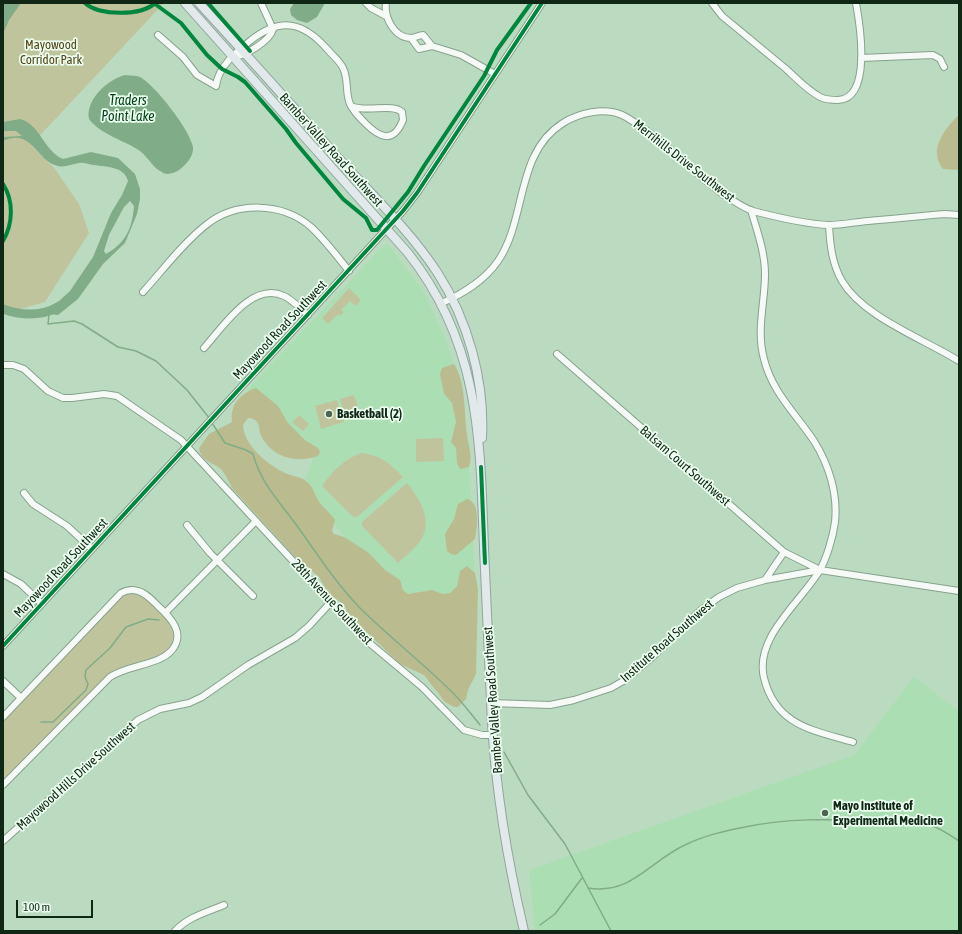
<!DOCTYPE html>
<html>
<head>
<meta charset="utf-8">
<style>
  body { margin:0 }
  #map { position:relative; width:962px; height:934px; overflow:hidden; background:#bbdbc0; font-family:"Asap Condensed",sans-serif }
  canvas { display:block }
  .frame { position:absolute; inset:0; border:4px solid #102715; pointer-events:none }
  .scale { position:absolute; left:16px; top:900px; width:77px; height:18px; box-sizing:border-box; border:2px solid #102715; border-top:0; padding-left:5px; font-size:12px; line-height:14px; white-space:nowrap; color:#102715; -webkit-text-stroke:3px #ecfeef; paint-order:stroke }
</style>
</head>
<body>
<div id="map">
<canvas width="962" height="934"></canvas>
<div class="frame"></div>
<div class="scale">100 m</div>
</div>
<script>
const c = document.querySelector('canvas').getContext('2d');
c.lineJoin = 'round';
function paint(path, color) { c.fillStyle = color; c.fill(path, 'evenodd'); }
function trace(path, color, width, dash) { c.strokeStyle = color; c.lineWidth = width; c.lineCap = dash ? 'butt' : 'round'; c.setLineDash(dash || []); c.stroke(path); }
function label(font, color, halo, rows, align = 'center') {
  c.font = font + ' "Asap Condensed",sans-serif'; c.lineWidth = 3.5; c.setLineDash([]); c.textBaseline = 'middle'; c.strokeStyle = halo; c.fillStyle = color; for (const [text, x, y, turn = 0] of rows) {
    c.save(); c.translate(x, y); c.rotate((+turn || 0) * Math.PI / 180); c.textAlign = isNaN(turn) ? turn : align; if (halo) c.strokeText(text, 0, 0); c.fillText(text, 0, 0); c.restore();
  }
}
paint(new Path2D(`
  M388,244L424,292L448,345L456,373L469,467L475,573L471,569L460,576L457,586L450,593L443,594L432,590L408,594L403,590L402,585L372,573L303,484L315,454L247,390L383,246Z
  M914,677L959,711V931H535L529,870L854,755Z`), '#acdeb4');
paint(new Path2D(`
  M3,3H164L31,145L55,169L79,204L89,233L45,302L3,314Z
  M349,288L361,300L356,306L350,301L341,310L344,312L340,316L338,314L328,324L322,318Z
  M354,395L360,413L345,418L340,399Z
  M337,400L344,422L321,429L315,406Z
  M299,415L309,424L303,431L292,422Z
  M443,438L444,461L416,462V439Z
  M361,453C380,455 390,463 403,477L357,517L352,516L322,486C333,471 343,460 361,453Z
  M407,483C421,500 435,524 418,544C412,551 404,557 398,563L362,526V522Z
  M132,593C146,596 157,609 166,619C175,629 177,646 163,653C145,662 125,663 108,675L3,780V722L116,601L125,595Z`), '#c0c49c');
paint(new Path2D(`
  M959,115V170L943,169C928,150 944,129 959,115Z
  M454,364C466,382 464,414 467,434C468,445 473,456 469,467L460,469L457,463L456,448L451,442L456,422L452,403L444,394L440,374L442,368Z
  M256,388L278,406L288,423L305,440L318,448L320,452L318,456C295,464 270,457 260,433C259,430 260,427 258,424C257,420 252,418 248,418L243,425C244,445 266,463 283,472C290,476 300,476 306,481C315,488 314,496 321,504C325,510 331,513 335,520L332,531L334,534L344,537L369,553L385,570L400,580L403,590L408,594L432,590L443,594L450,593L457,586L460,571L467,566L475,573L478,589L476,674L468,690L466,699L458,707H454L445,702L424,675L400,664L348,614L344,605L328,593L319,577L296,558L232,488C229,482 226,475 221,469C212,462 201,461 199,448L209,434L232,422C230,404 240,394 256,388Z
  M467,499C481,502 477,529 475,539L456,555L451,554L447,551L445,534L454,519L458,504Z`), '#babc90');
paint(new Path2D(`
  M21,3L9,20L3,34V4Z
  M294,3H325L317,17L307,23L297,20L291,15L290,9Z
  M125,75C130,76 136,75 140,77C155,85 190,130 193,147C194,156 186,165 179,170C174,173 167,176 162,172C153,168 148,157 140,151C124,140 101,135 89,119C85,100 108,79 125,75Z
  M20,119C41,125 43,150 63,159L91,152L118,158L135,174L140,189V199L137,214L125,243L103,264L78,299L58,315L48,314L50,306L59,301L70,291L93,257L111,213L122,195L128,181C124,166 106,167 94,165C89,165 84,162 79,163C72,164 65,168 58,166C36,161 32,127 3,141V137L22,136L16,131H3V122ZM130,201L134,206C132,228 127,242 106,254L104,251L109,235L124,207Z`), '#80ac88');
trace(new Path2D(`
  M49,314L48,324L74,321L82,324L118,347L136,351L156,361L187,390L210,419
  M212,423L225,443L246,450L253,454C261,483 277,499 295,523C316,552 334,581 359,607C389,637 423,663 453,693C463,703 471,714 480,725
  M41,722H53L86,690L88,684L85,677L86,670L110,648L126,627L148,619L159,620
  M504,752L528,795L565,844L611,931
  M588,888C633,895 650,860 687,844C706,835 725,831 745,827C788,818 828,819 872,821C891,822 912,820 930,825C940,828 950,835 959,841
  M540,925L555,914L582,878`), '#80ac88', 1.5);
trace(new Path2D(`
  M3,309C22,316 41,316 59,307`), '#80ac88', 9);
const minor = new Path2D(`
  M261,3L273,29
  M366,3L371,8L386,16
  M386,3C384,17 394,38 411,38C415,38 419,35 423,35L432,46
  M712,3L722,16C743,33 764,51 785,68C796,78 807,90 820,97C826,100 832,100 838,100C872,99 860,25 856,3
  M158,35L183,57L197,75L216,86C218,67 236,52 250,41C280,17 303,21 328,50C333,56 340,61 343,68C349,80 345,93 350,104C353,111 359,117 365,123C379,137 393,145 403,120L402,112C392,103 366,113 351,106
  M411,38L419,49L432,46L461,55L495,74
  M233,57C245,56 270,41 273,29
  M861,58L933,55L940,59L944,67
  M751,210C757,231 765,252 765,274C765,303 756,330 764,359C772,392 796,414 814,441C829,465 838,494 835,522C833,537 827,557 820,570C801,602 754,637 764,678C776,726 813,730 853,742
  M829,225C830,244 832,264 842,281C863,317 924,339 959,361
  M143,292C163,270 183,243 206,225C236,201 282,202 311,227C325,240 337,256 349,271
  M442,303C464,293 484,281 498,261C527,219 515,153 563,123C579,113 604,107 622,115C631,119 639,126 647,131C674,151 697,175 724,195C733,200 743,208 753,211C776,217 804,224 829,225C842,225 855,222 868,221C894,219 920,216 945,214L959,215
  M204,348C223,327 252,281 284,296C293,300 300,309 308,315
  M557,354L784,552L820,570
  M3,365H13L24,369L48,391L63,398H72L104,394L117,396L181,440L367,641L422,687L464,730L482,735H493
  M24,493L33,504L67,526L92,549
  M187,525L210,553L253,596
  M3,574L21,584L42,604
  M765,580L784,552
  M165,613L256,521
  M3,646L403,211L417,193L542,3
  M3,681L21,698
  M491,703L550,705L574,700L611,688L625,680L650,659L701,610L719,597L737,588L765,580L820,570L959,591
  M3,717L121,593C126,590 132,589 138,591C146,593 152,600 158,606C170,617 186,633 172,650C160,665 127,665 110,677L3,785
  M3,841L138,720L160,709L189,703L202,697L248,665L295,638L309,626L331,602
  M175,931C188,917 207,912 224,905`);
const major = new Path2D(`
  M185,3L408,253C480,344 480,438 484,548C487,607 489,665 492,723C496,793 508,863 524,931
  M199,3C244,52 288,101 332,151C367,190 408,228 437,272C468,320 485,381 482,438`);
trace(minor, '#88a18d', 8);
trace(major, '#91a4a1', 10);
trace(minor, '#f5faf6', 6);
trace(major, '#e1e9ea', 8);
trace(new Path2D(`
  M85,3C99,16 142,16 155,3
  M208,3L250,51
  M155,4L181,23L207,55L222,69L238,77L245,82L286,129L296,143L343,199L366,218L372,230H377L408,192L424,166L484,76L497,50L531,3
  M3,184C14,201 13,224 3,241
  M481,467L485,563
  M3,646L403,211L417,193L542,3`), '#00873e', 4);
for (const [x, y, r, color] of [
  [329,414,4,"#4c6651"],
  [825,813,4,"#4c6651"]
]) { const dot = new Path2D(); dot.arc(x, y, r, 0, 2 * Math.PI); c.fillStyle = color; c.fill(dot); trace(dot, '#ecfeef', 1.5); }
label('13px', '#554517', '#ecfeef', [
  ["Mayowood",51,45],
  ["Corridor Park",51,60]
]);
label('13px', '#102715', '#ecfeef', [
  ["Bamber Valley Road Southwest",331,150,48],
  ["Merrihills Drive Southwest",684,161,38],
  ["Mayowood Road Southwest",280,330,-47],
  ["Balsam Court Southwest",685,466,41],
  ["Mayowood Road Southwest",61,568,-47],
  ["28th Avenue Southwest",332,602,47],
  ["Institute Road Southwest",667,641,-41],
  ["Bamber Valley Road Southwest",493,700,-94],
  ["Mayowood Hills Drive Southwest",76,776,-42]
]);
label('bold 13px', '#102715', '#ecfeef', [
  ["Basketball (2)",337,414],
  ["Mayo Institute of",833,806],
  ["Experimental Medicine",833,821]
], 'left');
label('italic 14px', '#013f18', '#ecfeef', [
  ["Traders",128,101],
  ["Point Lake",128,117]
]);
</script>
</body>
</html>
